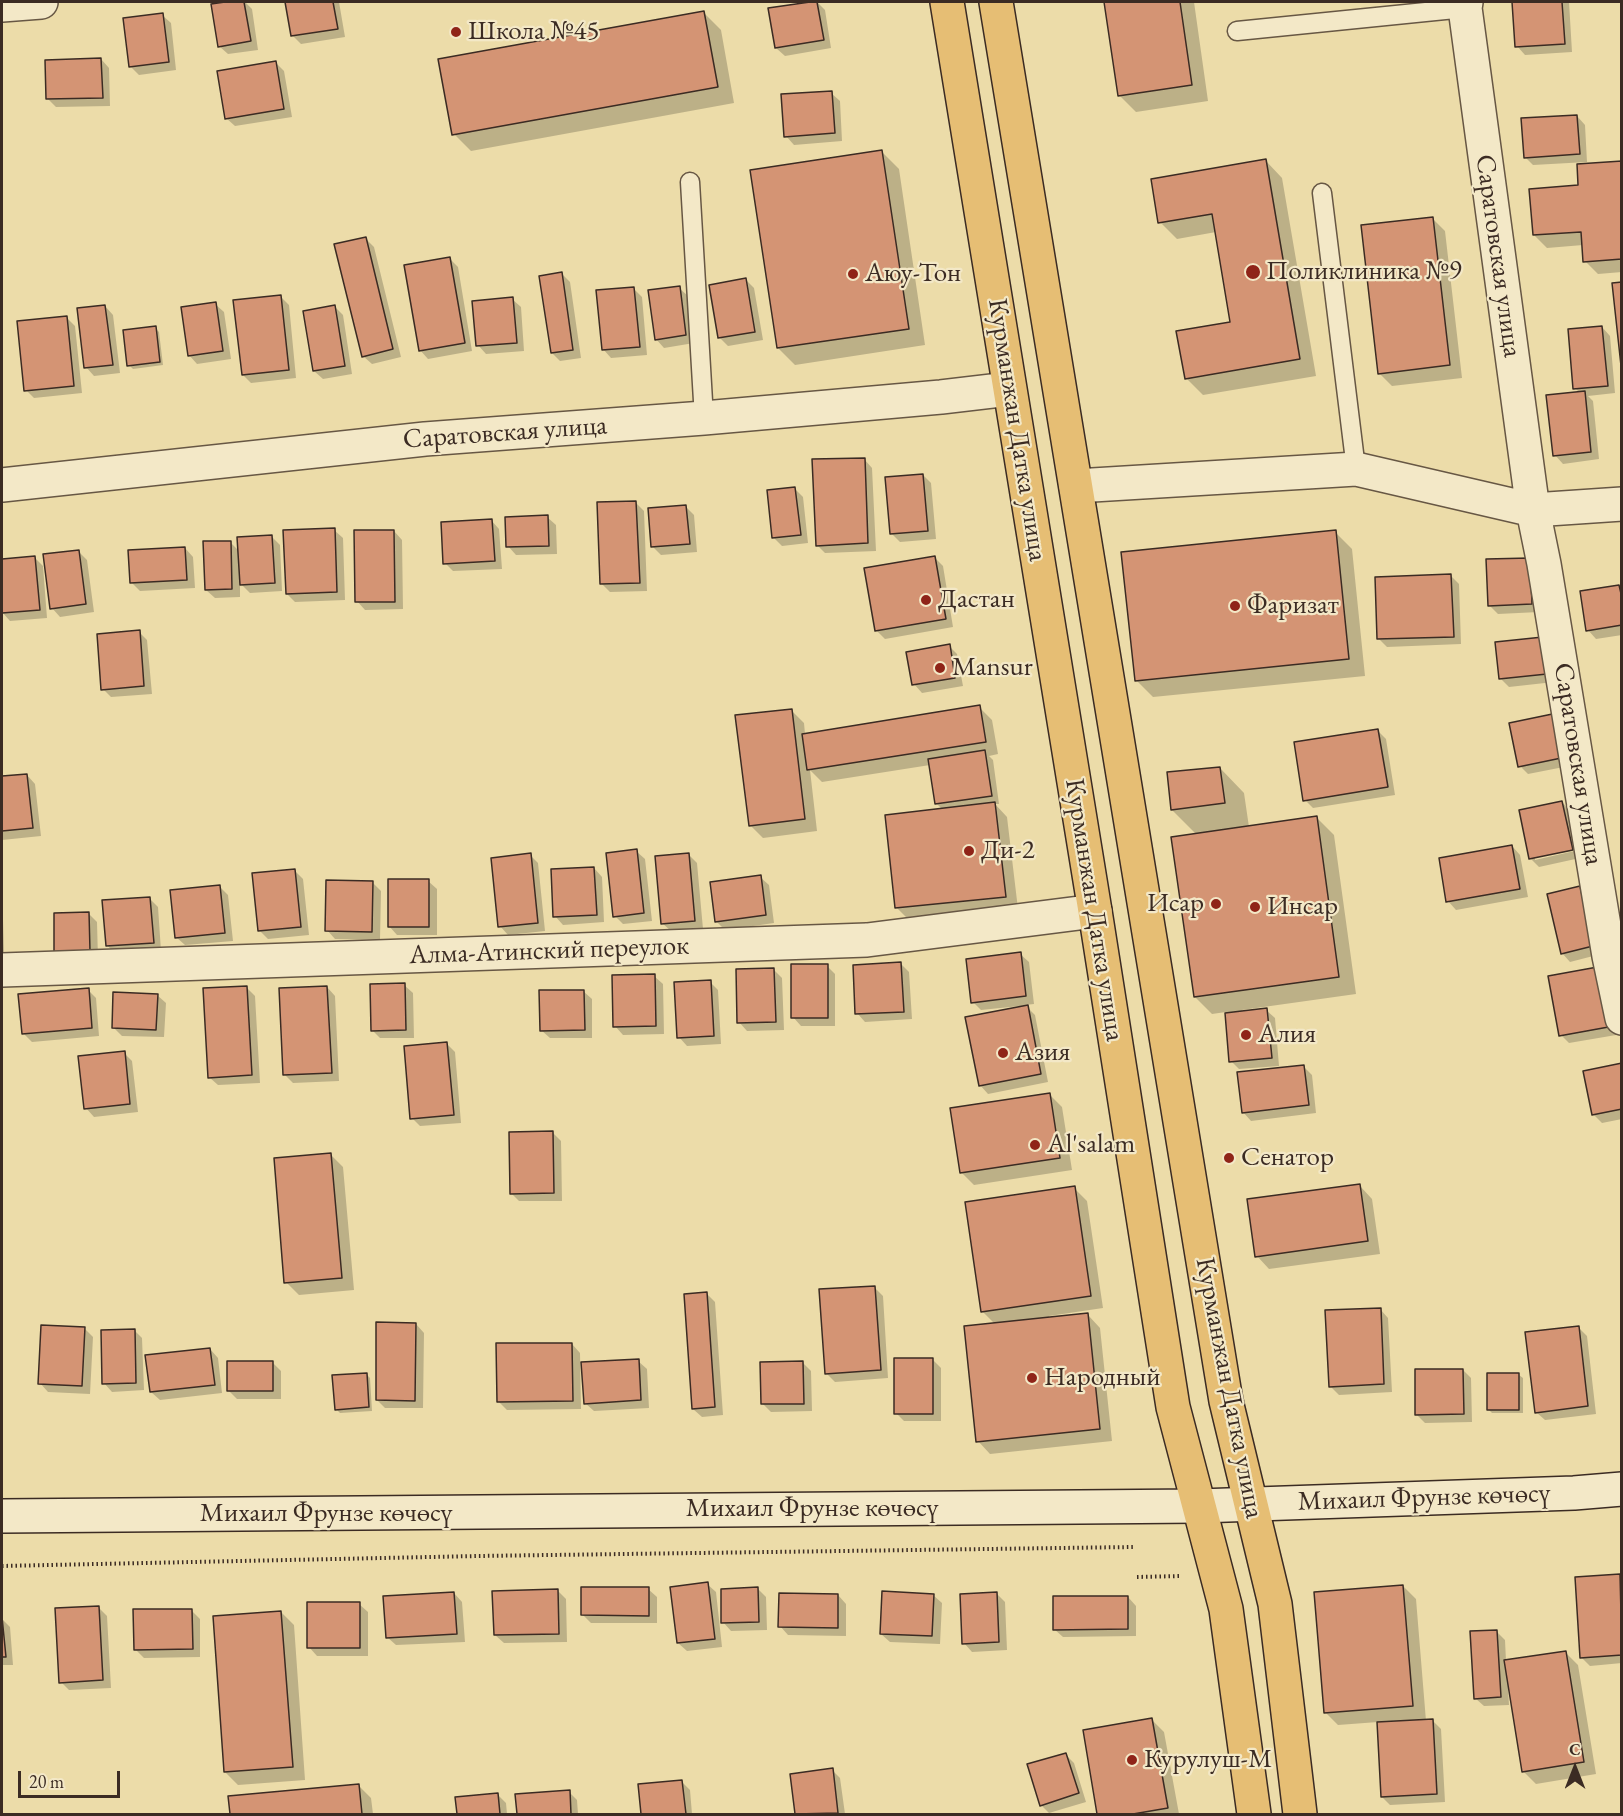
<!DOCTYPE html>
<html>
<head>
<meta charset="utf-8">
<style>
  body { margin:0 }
  #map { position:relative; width:1623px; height:1816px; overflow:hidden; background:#ecdca9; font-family:"EB Garamond",serif }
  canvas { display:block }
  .frame { position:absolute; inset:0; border:3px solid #3b2b23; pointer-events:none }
  .north { position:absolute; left:1545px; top:1738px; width:60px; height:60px; -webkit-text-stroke:4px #f3e8c7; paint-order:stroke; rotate:0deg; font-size:16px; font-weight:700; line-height:24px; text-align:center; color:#3b2b23 }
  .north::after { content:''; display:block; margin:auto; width:21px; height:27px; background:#3b2b23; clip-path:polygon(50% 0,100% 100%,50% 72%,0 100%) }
  .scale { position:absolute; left:18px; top:1771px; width:102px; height:27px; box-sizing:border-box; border:3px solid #3b2b23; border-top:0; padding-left:8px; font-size:18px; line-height:21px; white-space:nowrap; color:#3b2b23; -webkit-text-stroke:4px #f3e8c7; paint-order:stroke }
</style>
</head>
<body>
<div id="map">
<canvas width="1623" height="1816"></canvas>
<div class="frame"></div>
<div class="north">С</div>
<div class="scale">20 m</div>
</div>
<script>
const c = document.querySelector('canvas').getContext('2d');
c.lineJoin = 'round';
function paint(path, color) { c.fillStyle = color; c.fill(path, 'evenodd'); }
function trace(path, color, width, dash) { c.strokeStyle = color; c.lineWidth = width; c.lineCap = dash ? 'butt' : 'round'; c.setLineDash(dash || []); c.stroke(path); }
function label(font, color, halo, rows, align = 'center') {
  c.font = font + ' "EB Garamond",serif'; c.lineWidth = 4.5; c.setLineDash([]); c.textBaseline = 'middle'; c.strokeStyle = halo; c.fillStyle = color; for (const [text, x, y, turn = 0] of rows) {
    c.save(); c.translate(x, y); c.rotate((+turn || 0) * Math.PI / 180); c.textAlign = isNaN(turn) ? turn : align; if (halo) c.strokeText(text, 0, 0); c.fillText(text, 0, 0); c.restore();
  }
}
paint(new Path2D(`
  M235,2H245L252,9L258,50L228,54L219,46L213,5Z
  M287,2H339L345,37L301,44L293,36Z
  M817,2L825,10L831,48L785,56L776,48L770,9Z
  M1106,2H1194L1208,101L1136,112L1119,95Z
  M1514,2H1569L1572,52L1525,55L1517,46Z
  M704,13L721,30L734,103L471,151L454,134Z
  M162,15L171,23L176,70L139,75L130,66Z
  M101,59L109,68L110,106L56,107L47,98Z
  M276,63L284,71L292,117L235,126L226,118Z
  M831,93L840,101L842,141L794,145L786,136Z
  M1577,116L1585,125L1587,162L1533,165L1525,157Z
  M882,152L899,169L925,345L795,365L778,348Z
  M1266,161L1282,178L1316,376L1203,395L1186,378L1232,323L1216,232L1177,239L1160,222Z
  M1622,163V272L1598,274L1585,261L1583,245L1547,248L1534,235L1580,186Z
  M1432,218L1445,231L1462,378L1392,386L1379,373Z
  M365,238L374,247L401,357L372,364L363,356Z
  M450,259L458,267L472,351L428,359L420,350Z
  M562,274L570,282L581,358L560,361L552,353Z
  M746,280L754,288L763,340L728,346L719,337Z
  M633,288L642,297L647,355L611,358L603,349Z
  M679,288L688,296L694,343L664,348L656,339Z
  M280,296L289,305L296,378L251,383L243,375Z
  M512,299L521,307L524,351L486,354L478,345Z
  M215,304L224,312L231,359L197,364L189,355Z
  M105,306L113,315L120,373L94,376L86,367Z
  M335,307L343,315L352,374L323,379L314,371Z
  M66,317L75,326L82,393L34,398L26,390Z
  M1602,327L1610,336L1615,393L1588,396L1593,401L1599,459L1563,464L1555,455L1580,393L1575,388Z
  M155,328L159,332L163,365L133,369L129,365Z
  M864,459L872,468L876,551L825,553L817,545Z
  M923,475L931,483L936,539L900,542L892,534Z
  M795,489L803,497L808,543L782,546L774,538Z
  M636,503L644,511L647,591L610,592L601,583Z
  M686,507L694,515L697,552L661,555L653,547Z
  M547,517L556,525L557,554L516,555L508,546Z
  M491,520L499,529L502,569L453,571L445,563Z
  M334,530L343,538L345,600L295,602L287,594Z
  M394,531L402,540L403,609L365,610L357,601Z
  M1335,532L1352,549L1365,676L1153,697L1136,680Z
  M272,537L280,545L282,591L250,593L240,583V597L215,598L206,590L230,542L240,552Z
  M185,548L193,557L195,588L140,591L132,583Z
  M78,551L87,560L94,612L60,617L52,608Z
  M35,558L43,566L47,618L10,621L2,612V560Z
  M935,558L943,566L953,627L885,639L876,630Z
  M1538,567L1539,612L1498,614L1489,605Z
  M1451,576L1459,584L1461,644L1387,647L1379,639Z
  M1619,587L1622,589V635L1596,639L1588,630Z
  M139,632L147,640L152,694L111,697L103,689Z
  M1543,639L1554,682L1509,687L1501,679Z
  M949,646L957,654L963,686L922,693L914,684Z
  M979,707L992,720L998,754L989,756L993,760L999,804H995L1007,817L1018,909L909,920L897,908L943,810L936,803L930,765L822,782L810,770L817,831L763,838L750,825L791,710L804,723L805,734Z
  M1511,725L1579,764L1528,774L1520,766Z
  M1378,731L1386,739L1395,795L1313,808L1305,800Z
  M1220,768L1244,793L1249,827L1317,818L1334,835L1356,994L1242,1010V1012L1266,1010L1275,1018L1279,1066L1239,1069L1231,1061L1226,1012L1212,1014L1195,997L1197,835L1172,810Z
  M27,775L35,784L41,836L2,840V778Z
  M1562,802L1570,811L1578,847L1535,857V860L1579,850L1580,858L1539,867L1531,859Z
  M1512,846L1520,855L1528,897L1456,910L1448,901Z
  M636,851L645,859L652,921L623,924L615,916Z
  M530,855L538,863L545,931L508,935L500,926Z
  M689,855L697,863L703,929L671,931L662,923Z
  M594,868L602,877L604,922L563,925L555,916Z
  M295,871L303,879L309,935L268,939L259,930Z
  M760,877L769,885L774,923L725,930L716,921Z
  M428,881L437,889V935H397L389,926Z
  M372,882L381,891L380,940L335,939L327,930Z
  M219,886L228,895L233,941L185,945L176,937Z
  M1579,888L1588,896L1601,954L1570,962L1562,953Z
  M150,899L158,907L161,951L115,954L107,945Z
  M89,914L97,922L98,959L64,960Z
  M2,918L3,919L4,952H2Z
  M1020,954L1029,962L1034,1004L1025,1005L1035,1015L1048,1082L988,1094L980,1085L1020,1008V1006L981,1010L973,1002Z
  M901,964L909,972L912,1019L865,1022L857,1013Z
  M827,966L835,974V1026H801L793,1017Z
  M774,970L782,978L784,1030L747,1031L739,1022Z
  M654,976L663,984L664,1034L623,1035L615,1026Z
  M1550,977L1622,1034L1569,1043L1561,1035Z
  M710,982L718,990L721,1044L687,1046L679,1037Z
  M404,985L413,993L414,1038H380L372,1030Z
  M327,987L335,996L339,1081L293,1083L285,1075Z
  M247,988L255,996L260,1083L218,1085L209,1077Z
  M88,990L96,998L99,1036L32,1042L23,1033Z
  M583,991L592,999V1038H550L541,1030Z
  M157,995L166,1003L164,1037L122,1036L113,1027Z
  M447,1044L455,1052L461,1123L420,1126L412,1118Z
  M124,1053L132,1061L138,1112L94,1117L86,1108Z
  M1622,1065V1119L1602,1123L1594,1115Z
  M1303,1066L1312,1075L1316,1113L1251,1121L1243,1112Z
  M1049,1094L1062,1107L1072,1170L974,1185L961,1172Z
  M553,1133L561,1141L562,1201H519L511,1193Z
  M331,1155L343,1167L354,1290L299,1295L286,1282Z
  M1360,1186L1372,1199L1380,1254L1269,1269L1257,1256Z
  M1074,1188L1087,1201L1103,1308L1049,1316L1050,1319L1088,1315L1100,1328L1112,1441L990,1454L978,1441L995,1324L982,1311Z
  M874,1287L883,1296L888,1378L835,1382L827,1374Z
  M707,1294L715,1302L723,1415L702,1417L693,1409Z
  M1380,1309L1388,1318L1392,1392L1339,1395L1331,1387Z
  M416,1324L424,1333L423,1408H385L377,1400Z
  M1578,1327L1587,1336L1596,1414L1545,1420L1536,1412Z
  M85,1329L93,1337L90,1394L48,1392L40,1383Z
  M134,1330L142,1338L144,1390L112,1392L104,1383Z
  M572,1344L580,1353L581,1409L507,1410L498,1401Z
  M210,1349L218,1358L222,1393L160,1400L151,1392Z
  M933,1360L941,1368V1421H904L896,1413Z
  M638,1361L647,1369L649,1408L594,1411L585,1403Z
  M272,1362L281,1371V1399H237L229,1391Z
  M803,1363L811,1371L812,1411L771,1412L762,1403Z
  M1463,1370L1471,1378L1472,1422L1425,1423L1417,1415Z
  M366,1374L370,1378L372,1411L340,1413L336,1409Z
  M1519,1375L1523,1378V1413H1492L1488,1409Z
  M1619,1575L1622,1578V1663L1590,1666L1581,1657Z
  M707,1584L716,1592L722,1647L687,1651L678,1643Z
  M1403,1586L1416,1599L1426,1721L1432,1720L1441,1729L1445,1802L1390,1805L1382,1797L1378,1722L1338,1725L1326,1713Z
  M648,1589L657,1597V1623H591L582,1614Z
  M758,1589L766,1597L767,1630L731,1631L723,1622Z
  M558,1591L566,1599L567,1642L504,1643L495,1635Z
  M454,1593L462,1602L465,1642L396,1645L387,1637Z
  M997,1594L1005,1602L1007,1650L972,1652L964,1643Z
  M838,1595L846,1604V1636L788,1635L780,1626Z
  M933,1595L942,1603L940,1644L890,1642L881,1634Z
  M1128,1597L1136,1606V1636L1063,1637L1054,1629Z
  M359,1604L368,1612V1656H317L309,1647Z
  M99,1608L107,1616L111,1688L69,1690L61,1682Z
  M191,1610L200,1619V1657L144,1658L135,1649Z
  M281,1612L294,1625L305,1780L238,1785L225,1772Z
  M2,1619L10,1627L13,1665H2Z
  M1496,1631L1505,1640L1506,1661L1565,1652L1578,1665L1596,1774L1536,1784L1523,1771L1510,1689H1508L1509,1705L1484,1706L1475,1698Z
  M1151,1719L1164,1732L1179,1814H1099L1084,1731Z
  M1065,1754L1074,1763L1086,1802L1049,1813L1041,1805Z
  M832,1770L840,1778L845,1814H797L792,1775Z
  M681,1781L690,1790L692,1814H642L639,1786Z
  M358,1785L371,1798L373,1814H231L230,1797Z
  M569,1792L577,1800L578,1814H518L517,1795Z
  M497,1794L506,1803L507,1814H458L457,1798Z`), '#0003');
const building = new Path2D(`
  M225,2H244L251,41L218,47L211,4Z
  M285,2H333L338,29L291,36Z
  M810,2H817L824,40L775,48L768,8Z
  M1104,2H1180L1192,85L1118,96Z
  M1512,2H1562L1565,44L1515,47Z
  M704,11L718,87L452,135L438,59Z
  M163,13L169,62L129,67L123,18Z
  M101,58L103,98L46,99L45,60Z
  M276,61L284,109L225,119L217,71Z
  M832,91L835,133L784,137L781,94Z
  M1577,115L1580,154L1524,158L1521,118Z
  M882,150L909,329L777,348L750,170Z
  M1266,159L1300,359L1185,379L1176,331L1230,322L1212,214L1158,223L1151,179Z
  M1622,161V259L1583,262L1581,232L1533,235L1529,189L1578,185L1577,164Z
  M1433,217L1450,365L1378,374L1361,225Z
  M366,237L393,349L362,357L334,244Z
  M450,257L465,343L419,351L404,265Z
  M562,272L573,350L551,353L539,276Z
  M746,278L755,332L718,338L709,285Z
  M1622,282V375L1612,283Z
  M680,286L686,335L655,340L648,290Z
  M634,287L640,347L602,350L596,290Z
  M281,295L289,370L242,375L233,300Z
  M513,297L517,343L476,346L472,301Z
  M216,302L223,351L188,356L181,307Z
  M105,305L113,365L84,368L77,308Z
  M335,305L345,366L313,371L303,311Z
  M67,316L74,386L24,391L17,321Z
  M156,326L160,362L127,366L123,330Z
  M1602,326L1608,386L1573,389L1568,329Z
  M1585,391L1591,452L1553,456L1546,395Z
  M865,458L868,543L816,546L812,459Z
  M923,474L928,531L890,534L885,477Z
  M795,487L801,535L772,538L767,490Z
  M636,501L640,583L600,584L597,502Z
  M686,505L690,544L651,547L648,508Z
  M548,515L549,546L506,547L505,517Z
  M492,519L495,561L443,564L441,522Z
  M335,528L337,592L286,594L283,530Z
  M354,530H394L395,602H355Z
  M1336,530L1349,659L1135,681L1121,552Z
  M272,535L275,583L240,585L237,537Z
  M203,541H231L232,589L205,590Z
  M185,547L187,580L130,583L128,550Z
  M79,550L86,604L50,609L43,554Z
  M35,556L40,610L2,613V559Z
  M935,556L946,619L875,631L864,568Z
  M1530,558L1532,604L1488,606L1486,559Z
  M1451,574L1454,637L1377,639L1375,577Z
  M1619,585L1622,598V625L1586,631L1580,591Z
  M140,630L144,686L101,690L97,634Z
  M1543,637L1547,674L1499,679L1495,642Z
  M950,644L955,678L912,685L906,652Z
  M980,705L986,742L807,770L802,734Z
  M792,709L805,819L749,826L735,715Z
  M1562,712L1571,756L1518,767L1509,723Z
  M1378,729L1388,787L1303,801L1294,742Z
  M985,750L992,796L935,804L928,759Z
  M1220,767L1225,803L1171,810L1167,772Z
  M27,774L33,828L2,831V776Z
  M1562,801L1573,850L1529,859L1519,810Z
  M995,802L1006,897L895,908L885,815Z
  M1317,816L1339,977L1194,997L1171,837Z
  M1512,845L1520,889L1446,902L1439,858Z
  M637,849L644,913L613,917L606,853Z
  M531,853L538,923L498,927L491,858Z
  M689,853L695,921L661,924L655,856Z
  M594,867L597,915L553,917L551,869Z
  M295,869L301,927L258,931L252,873Z
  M761,875L766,915L715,922L710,882Z
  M388,879H429V927H388Z
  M326,880L373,881L372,932L325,931Z
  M220,885L225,933L175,938L170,890Z
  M1580,886L1593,946L1561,954L1547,894Z
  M150,897L154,943L106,946L102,900Z
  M89,912L90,951L54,952V913Z
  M1021,952L1026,996L971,1003L966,959Z
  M901,962L904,1012L855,1014L853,965Z
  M791,964H828V1018H791Z
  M1603,966L1614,1026L1559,1036L1548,976Z
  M774,968L776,1022L737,1023L736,969Z
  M655,974L656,1026L613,1027L612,975Z
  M711,980L714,1036L677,1038L674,982Z
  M405,983L406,1030L371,1031L370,984Z
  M247,986L252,1075L208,1078L203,988Z
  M327,986L332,1073L283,1075L279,988Z
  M89,988L92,1028L22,1034L18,994Z
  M539,990H584L585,1030L540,1031Z
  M113,992L158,994L156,1030L112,1028Z
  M1028,1005L1041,1074L979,1086L965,1017Z
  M1267,1008L1272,1058L1229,1062L1225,1013Z
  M447,1042L454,1115L410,1119L404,1046Z
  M125,1051L130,1104L84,1109L78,1056Z
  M1622,1063V1109L1592,1115L1583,1071Z
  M1304,1065L1309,1105L1242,1113L1237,1072Z
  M1050,1093L1060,1158L960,1173L950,1108Z
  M553,1131L554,1193L510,1194L509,1132Z
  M331,1153L342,1278L284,1283L274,1158Z
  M1360,1184L1368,1241L1255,1257L1247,1199Z
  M1075,1186L1091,1296L981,1312L965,1202Z
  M875,1286L881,1370L825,1374L819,1289Z
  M707,1292L715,1407L692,1409L684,1294Z
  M1381,1308L1384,1384L1329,1387L1325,1310Z
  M1088,1313L1100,1429L976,1442L964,1326Z
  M376,1322L416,1323L415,1401L376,1400Z
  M41,1325L85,1327L82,1386L38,1384Z
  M1579,1326L1588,1406L1535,1413L1525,1332Z
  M135,1329L136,1383L102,1384L101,1330Z
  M496,1343H572L573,1401L497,1402Z
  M210,1348L215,1385L150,1392L145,1355Z
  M894,1358H933V1414H894Z
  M639,1359L641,1400L584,1404L581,1362Z
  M227,1361H273V1391H227Z
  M803,1361L804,1404H761L760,1362Z
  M1415,1369H1463L1464,1414L1415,1415Z
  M367,1373L369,1407L335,1410L332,1375Z
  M1487,1373H1519V1410H1487Z
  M1620,1574L1622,1655L1580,1658L1575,1577Z
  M708,1582L715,1639L677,1643L670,1587Z
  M1403,1585L1413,1706L1324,1713L1314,1592Z
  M581,1587H649V1616L581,1615Z
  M758,1587L759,1622L721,1623V1589Z
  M558,1589L559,1634L494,1635L492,1591Z
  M882,1591L934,1594L932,1636L880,1634Z
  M454,1592L457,1634L386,1638L383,1596Z
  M997,1592L999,1642L962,1644L960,1594Z
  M779,1593L838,1594V1628L778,1627Z
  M1053,1596H1128V1629L1053,1630Z
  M307,1602H360V1648H307Z
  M99,1606L103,1680L59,1683L55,1608Z
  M133,1609H192L193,1649L134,1650Z
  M281,1611L293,1767L224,1772L213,1616Z
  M2,1617L6,1657H2Z
  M1497,1630L1501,1697L1474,1699L1470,1631Z
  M1566,1651L1584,1762L1522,1772L1504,1660Z
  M1152,1718L1168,1808L1133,1814H1097L1083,1730Z
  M1433,1719L1437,1794L1381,1797L1377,1722Z
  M1066,1753L1079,1793L1040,1806L1027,1764Z
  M833,1768L838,1813L795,1814L790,1774Z
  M682,1780L686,1814H641L638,1784Z
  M359,1784L362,1814H230L228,1796Z
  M570,1790L571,1814H517L515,1794Z
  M498,1793L500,1814H457L455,1797Z`);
paint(building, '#d49474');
trace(building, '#3b2b23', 1.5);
const lane = new Path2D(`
  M1237,31L1465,8
  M690,182L704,418
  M1322,193L1356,469`);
const street = new Path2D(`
  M1466,2L1465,8L1533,510L1544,564L1609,956L1622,1018
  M2,5L41,2
  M2,485L425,439L704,418L941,397L1009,389
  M1076,486L1356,469L1533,510L1622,504
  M2,970L867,940L1095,911`);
const secondary = new Path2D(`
  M2,1516L1199,1506L1574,1493L1622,1489`);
const primary = new Path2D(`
  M947,2L1095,911L1173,1407L1226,1609L1254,1814
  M996,2L1226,1401L1275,1604L1300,1814`);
trace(lane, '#675744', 21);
trace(street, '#675744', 36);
trace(secondary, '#3b2b23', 36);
trace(primary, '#3b2b23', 36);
trace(new Path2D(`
  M2,1566L478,1556L1133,1547
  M1137,1577L1181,1576`), '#3b2b23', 4, [1.5, 3]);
trace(lane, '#f3e8c7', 18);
trace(street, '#f3e8c7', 33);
trace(secondary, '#f3e8c7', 33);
trace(primary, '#e6be74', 33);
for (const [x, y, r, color] of [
  [456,32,6,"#8f2418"],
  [1253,272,8,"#8f2418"],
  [853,274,6,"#8f2418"],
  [926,600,6,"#8f2418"],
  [1235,606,6,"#8f2418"],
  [940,668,6,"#8f2418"],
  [969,851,6,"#8f2418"],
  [1216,904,6,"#8f2418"],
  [1255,907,6,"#8f2418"],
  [1246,1035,6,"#8f2418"],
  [1003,1053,6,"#8f2418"],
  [1035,1145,6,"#8f2418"],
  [1229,1158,6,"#8f2418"],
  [1032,1378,6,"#8f2418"],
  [1132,1760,6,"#8f2418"]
]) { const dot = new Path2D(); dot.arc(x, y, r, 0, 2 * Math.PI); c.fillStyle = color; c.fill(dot); trace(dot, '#f3e8c7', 2); }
label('27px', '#3b2b23', '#f3e8c7', [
  ["Школа №45",468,32],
  ["Поликлиника №9",1266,272],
  ["Аюу-Тон",865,274],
  ["Дастан",938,600],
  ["Фаризат",1247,606],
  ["Mansur",952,668],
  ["Ди-2",981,851],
  ["Исар",1204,904,"right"],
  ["Инсар",1267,907],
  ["Алия",1258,1035],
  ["Азия",1015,1053],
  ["Al'salam",1047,1145],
  ["Сенатор",1241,1158],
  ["Народный",1044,1378],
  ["Курулуш-М",1144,1760]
], 'left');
label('27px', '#3b2b23', '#f3e8c7', [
  ["Саратовская улица",1498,256,82],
  ["Курманжан Датка улица",1017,430,81],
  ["Саратовская улица",505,433,-4],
  ["Саратовская улица",1578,764,81],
  ["Курманжан Датка улица",1094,910,81],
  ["Алма-Атинский переулок",549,951,-2],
  ["Курманжан Датка улица",1229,1388,79],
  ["Михаил Фрунзе көчөсү",1424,1498,-2],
  ["Михаил Фрунзе көчөсү",812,1509],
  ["Михаил Фрунзе көчөсү",326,1514]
]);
</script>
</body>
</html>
